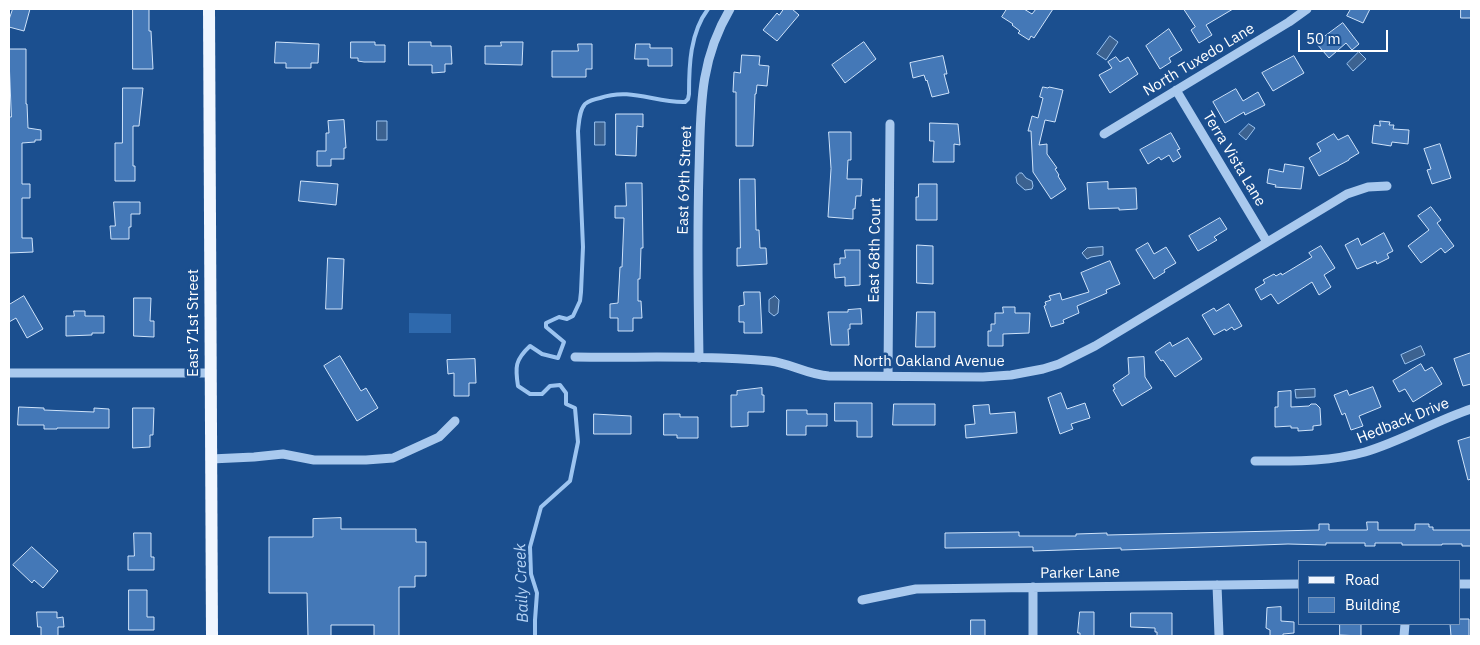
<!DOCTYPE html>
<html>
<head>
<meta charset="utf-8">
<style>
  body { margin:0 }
  #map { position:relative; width:1480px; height:645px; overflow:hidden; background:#1b4f8f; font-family:"IBM Plex Sans",sans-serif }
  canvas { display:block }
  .frame { position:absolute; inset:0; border:10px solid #fff; pointer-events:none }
  .legend { position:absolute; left:1298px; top:560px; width:162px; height:65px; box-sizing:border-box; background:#1b4f8f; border:1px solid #7695bc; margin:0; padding:6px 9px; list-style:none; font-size:15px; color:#fff }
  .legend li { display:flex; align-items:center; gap:10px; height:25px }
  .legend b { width:25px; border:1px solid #7695bc }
  .scale { position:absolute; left:1298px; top:30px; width:90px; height:22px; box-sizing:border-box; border:2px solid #fff; border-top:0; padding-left:6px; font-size:15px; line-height:18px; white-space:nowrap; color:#fff; -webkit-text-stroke:4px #1b4f8f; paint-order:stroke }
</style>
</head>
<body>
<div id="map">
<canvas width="1480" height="645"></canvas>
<div class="frame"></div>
<ul class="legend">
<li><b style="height:6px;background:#f0f6ff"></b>Road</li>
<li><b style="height:14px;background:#4478b7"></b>Building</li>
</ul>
<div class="scale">50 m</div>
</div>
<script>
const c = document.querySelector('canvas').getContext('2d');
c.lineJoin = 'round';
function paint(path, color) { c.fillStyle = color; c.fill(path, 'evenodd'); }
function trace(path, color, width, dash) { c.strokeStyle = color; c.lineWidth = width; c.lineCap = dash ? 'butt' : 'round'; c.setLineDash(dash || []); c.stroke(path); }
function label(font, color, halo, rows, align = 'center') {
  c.font = font + ' "IBM Plex Sans",sans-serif'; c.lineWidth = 5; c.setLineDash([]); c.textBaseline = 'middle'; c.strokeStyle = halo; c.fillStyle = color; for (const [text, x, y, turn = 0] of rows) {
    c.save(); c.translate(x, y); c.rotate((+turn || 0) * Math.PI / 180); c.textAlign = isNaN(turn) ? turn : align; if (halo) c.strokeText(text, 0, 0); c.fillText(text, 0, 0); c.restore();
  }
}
paint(new Path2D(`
  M409,313L451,314V333H409Z`), '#2e69ad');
const water = new Path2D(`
  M1110,36L1118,42L1106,60L1097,54Z
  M1359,52L1366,59L1353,71L1347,64Z
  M377,121H387V140H377Z
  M595,122H605V145H595Z
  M1249,124L1255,128L1246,140L1239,134Z
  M1020,173H1022L1026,178L1032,181L1033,186L1032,189L1025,190L1017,183L1016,177Z
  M1103,247V255L1091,257L1087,259L1082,253L1087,248Z
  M775,296L779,300L778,313L774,316L769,312V300Z
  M1421,346L1425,355L1405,364L1401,355Z
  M1315,389V397L1296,398L1295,390Z`);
paint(water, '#3c6290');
trace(water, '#9cc4f0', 1);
trace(new Path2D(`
  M535,636V620L537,593L531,574L530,547L541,507L570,481L578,442L575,408L566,404V393L560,385L550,386L542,394H530L518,386C515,367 515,360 530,346L542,354L558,358L564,342L546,327V323L559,317L567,319L573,316L580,301L581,292L583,247L578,131C579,122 579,111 585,104C589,101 595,99 600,98C631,87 655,103 685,102L688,99L689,94C689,65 690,33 708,9`), '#9cc4f0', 4);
const building = new Path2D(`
  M13,9H30L24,31L9,27V20Z
  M133,9H149V31H151L153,69H133Z
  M784,9H792L799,15L777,41L763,30L777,13L779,15Z
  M1007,9H1024L1032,14L1036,9H1053L1034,38L1031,36L1029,40L1018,33L1020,31L1012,25L1013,24L1002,17Z
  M1184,9H1233L1206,25L1212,35L1199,43L1191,30L1195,27Z
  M1351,9H1370L1363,23L1347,16Z
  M1461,9H1471V18H1461Z
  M1343,23L1359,44L1352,50L1346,43L1329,58L1316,43Z
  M1169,29L1182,50L1169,58L1171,62L1160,69L1146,46Z
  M276,42L319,44L318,63H311V68H286V63H275Z
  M351,42H375V45H385V62H364L358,61V58H351Z
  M409,42H431V46H451L452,64H445V72L432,73V65H409Z
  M501,42H523L522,65L485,64V46H501Z
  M864,42L876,59L845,83L832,65Z
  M578,44H592V69H586V77H552V51H578Z
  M636,44H650V48H672V66H648V59H635Z
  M9,49H26V104H27L28,128L41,130V140H35V142L22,143V184H30V198H22V238H32L33,252L9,253V117H11Z
  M742,55L760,56L759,65L769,66L767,86L757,85L756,94H755L753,146H736V92H733L734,72L740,73Z
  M943,56L947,74H944L949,93L932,97L927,80L926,81L924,75L913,78L910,63Z
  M1294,56L1304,73L1273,91L1262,73Z
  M1116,57L1120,62L1128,57L1138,74L1110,93L1099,75L1112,68L1108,62Z
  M1043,87L1048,88L1049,87L1063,90L1055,122L1045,120L1039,145L1047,144V154L1057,168L1055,169L1059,175L1058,176L1066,189L1051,199L1033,172L1031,131H1028L1032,116L1038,118L1043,98L1040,97Z
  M123,88H143L139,126H133V166H135V181H115V143H122Z
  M1236,89L1243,101L1258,92L1265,105L1245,115L1244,112L1225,123L1213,102Z
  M616,114H643V127L637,126L636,156L616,155Z
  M344,120L346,148H344V159H331V166H317V151H326V133H329L328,121Z
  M1380,121L1390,122L1389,125H1394L1393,129L1409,130L1408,144L1392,142L1391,146L1372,143L1374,125L1380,126Z
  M930,123L958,124L960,145L954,144V162H933L934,141H930Z
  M829,132H851V160H848L847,179H862L861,196H856L855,209H853V219L828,217L831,169Z
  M1171,133L1180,149L1177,150L1181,157L1173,162L1169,155L1161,160L1159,157L1148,164L1140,150Z
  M1334,134L1338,140L1348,135L1359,153L1349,159V160L1319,176L1309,158L1321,151L1317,144Z
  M1440,144L1451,178L1432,184L1427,170L1431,169L1424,149Z
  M1285,164L1304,167L1301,189L1275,187L1276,185L1267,183L1269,169L1283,172Z
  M740,179H755L756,230H759L760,248H766L767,264L737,266V248H740Z
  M301,181L338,184L336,205L299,201Z
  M1108,182V189L1136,188L1137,209L1119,210V208L1089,209L1087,183Z
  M626,183H642L643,248H641L640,279H638V301H641L642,318H633V331H618V318H610V304L618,303L620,267H622L624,218H615V206H626Z
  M919,184H937V220H916V197H918Z
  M114,202H140V214H131V227H129V239H111L110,226H115Z
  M1431,207L1441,220L1437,223L1454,246L1445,253L1441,248L1421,263L1408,246L1429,230L1418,216Z
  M1220,218L1227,229L1214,237L1217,240L1198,251L1189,236Z
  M1384,233L1393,251L1387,254L1389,258L1377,264L1376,261L1357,269L1345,245L1358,238L1361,245Z
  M1148,243L1154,254L1166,247L1176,263L1164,270L1165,272L1154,279L1136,250Z
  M917,245L933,246V284L917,283Z
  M1321,246L1335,268L1324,275L1331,287L1319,295L1312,282L1278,304L1271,294L1261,300L1255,289L1265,283L1263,280L1274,274L1276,276L1281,273L1282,275L1312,257L1309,253Z
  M845,250H860V285L845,286V277L835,278L834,264H840V258H845Z
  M328,258L344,259L342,309H326Z
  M1110,261L1120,284L1106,290L1107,293L1077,306L1079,313L1063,320L1064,323L1051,327L1044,306L1046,305L1045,302L1051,300L1049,296L1060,293L1062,300L1089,292L1081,273Z
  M744,292H760L762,333H744V322H739V306L744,305Z
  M24,296L43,329L27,338L16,318L9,322V305Z
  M134,298H151L150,321H154V337L134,336Z
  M1229,304L1242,326L1234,330L1232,327L1226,331L1225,329L1214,335L1202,315L1214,308L1216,311Z
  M1003,307H1015V313H1030L1029,333L1003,334V346H988V331H991V324H995V313H1003Z
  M861,309L862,324H850V329H848L849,345H831L828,312H848V310Z
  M74,311H85V316H104V333H92V335L66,336V316H74Z
  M917,312H935V347H916Z
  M1188,338L1202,359L1175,377L1163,360L1161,361L1155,352L1170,342L1172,346Z
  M1471,353V384L1463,386L1454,359Z
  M340,356L361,391L366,388L378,408L357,421L324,366Z
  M1144,357L1145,377L1152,388L1122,406L1113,390L1115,389L1113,385L1129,374L1128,358Z
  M475,359L476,383H469V396H454V373L448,374L447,360Z
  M1421,364L1425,371L1432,367L1442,384L1413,402L1405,389L1399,392L1393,381Z
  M1373,387L1381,407L1359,416L1363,426L1351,430L1345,413L1342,415L1334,395L1347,390L1349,395Z
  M762,388V395H764V412H748V426L731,427V395H737V391Z
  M1291,391V407L1309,406L1311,404H1316L1320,408L1321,425L1313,426V430L1298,431V428H1291V426L1275,427V407H1278V392Z
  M1061,393L1067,409L1085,403L1090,418L1071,424L1073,429L1060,434L1048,398Z
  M835,403H872V437H857V421H835Z
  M894,404H935V425H893Z
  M989,405L990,414L1015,412L1017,433L966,438L965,425L975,424L973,406Z
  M19,407L44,408V410L94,412V408L109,409V428H57V429H44V425H18Z
  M133,408H154L153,435H150V447L133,448Z
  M787,410H807V414H827V426H806V435H787Z
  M594,414L631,416V434H594Z
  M664,414H680V417H698V438H677V435H664Z
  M1471,437V479L1468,480L1458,441Z
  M341,518V529H416V542H426V576H415V587H399V636H374V625H331V636H308L307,593H269V537H313V519Z
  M1367,522H1378V530H1415V524H1429V527H1433V530H1471V546H1462V544H1442V545H1402V543H1375V546H1365V543H1326V545L1288,544L1151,549L1121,550V548L1033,551V547L945,548V533L1019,532V536H1076V534L1107,533V535L1319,530V524H1329V530H1367Z
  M134,533H151V557H154V570H128V556H134Z
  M32,547L58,571L43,588L34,580L32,583L13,565Z
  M129,590H147V617H154V630H129Z
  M1281,607V621L1294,622V633L1283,634V636H1270V630L1266,628L1267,608Z
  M37,612H57V618L63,617L64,627H58V636H41V627H38Z
  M1080,612H1094V636H1080V633H1078Z
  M1131,613H1172V636H1157V632H1155V628L1131,627Z
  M1459,619H1469V636H1451L1450,624H1459Z
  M971,620H985V636H971Z
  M1340,624H1361V636L1340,635Z`);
paint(building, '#4478b7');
trace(building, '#cfe3fa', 1);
trace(new Path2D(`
  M1176,90L1267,242
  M1104,134L1289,22L1307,9
  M575,357C640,358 705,355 770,361C790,363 808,375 829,376L983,377L1011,375L1043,369L1059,364L1095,346L1347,194L1368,187L1387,186
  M699,358C698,296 697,234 699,171C701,111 698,63 730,9
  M9,373H211
  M888,376L890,124
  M211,459L254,457L283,454L314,460H366L393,458L439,437L455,421
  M1255,461C1293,461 1329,462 1365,452C1402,441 1435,421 1471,409
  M1459,584H1471
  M1217,585L1219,636
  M1033,587V636
  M862,600L916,589L1299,584
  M1404,636L1405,624`), '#a9c9ee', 9);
trace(new Path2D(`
  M209,9L212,636`), '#f0f6ff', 12);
label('15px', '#fff', '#1b4f8f', [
  ["North Tuxedo Lane",1199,60,-31],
  ["Terra Vista Lane",1234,159,59],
  ["East 69th Street",685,180,-88],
  ["East 68th Court",875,250,-89],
  ["East 71st Street",194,323,-90],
  ["North Oakland Avenue",929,362],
  ["Hedback Drive",1403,421,-22],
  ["Parker Lane",1080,573,-1]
]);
label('italic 16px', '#b5d3f5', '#1b4f8f', [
  ["Baily Creek",522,583,-92]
]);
</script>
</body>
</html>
